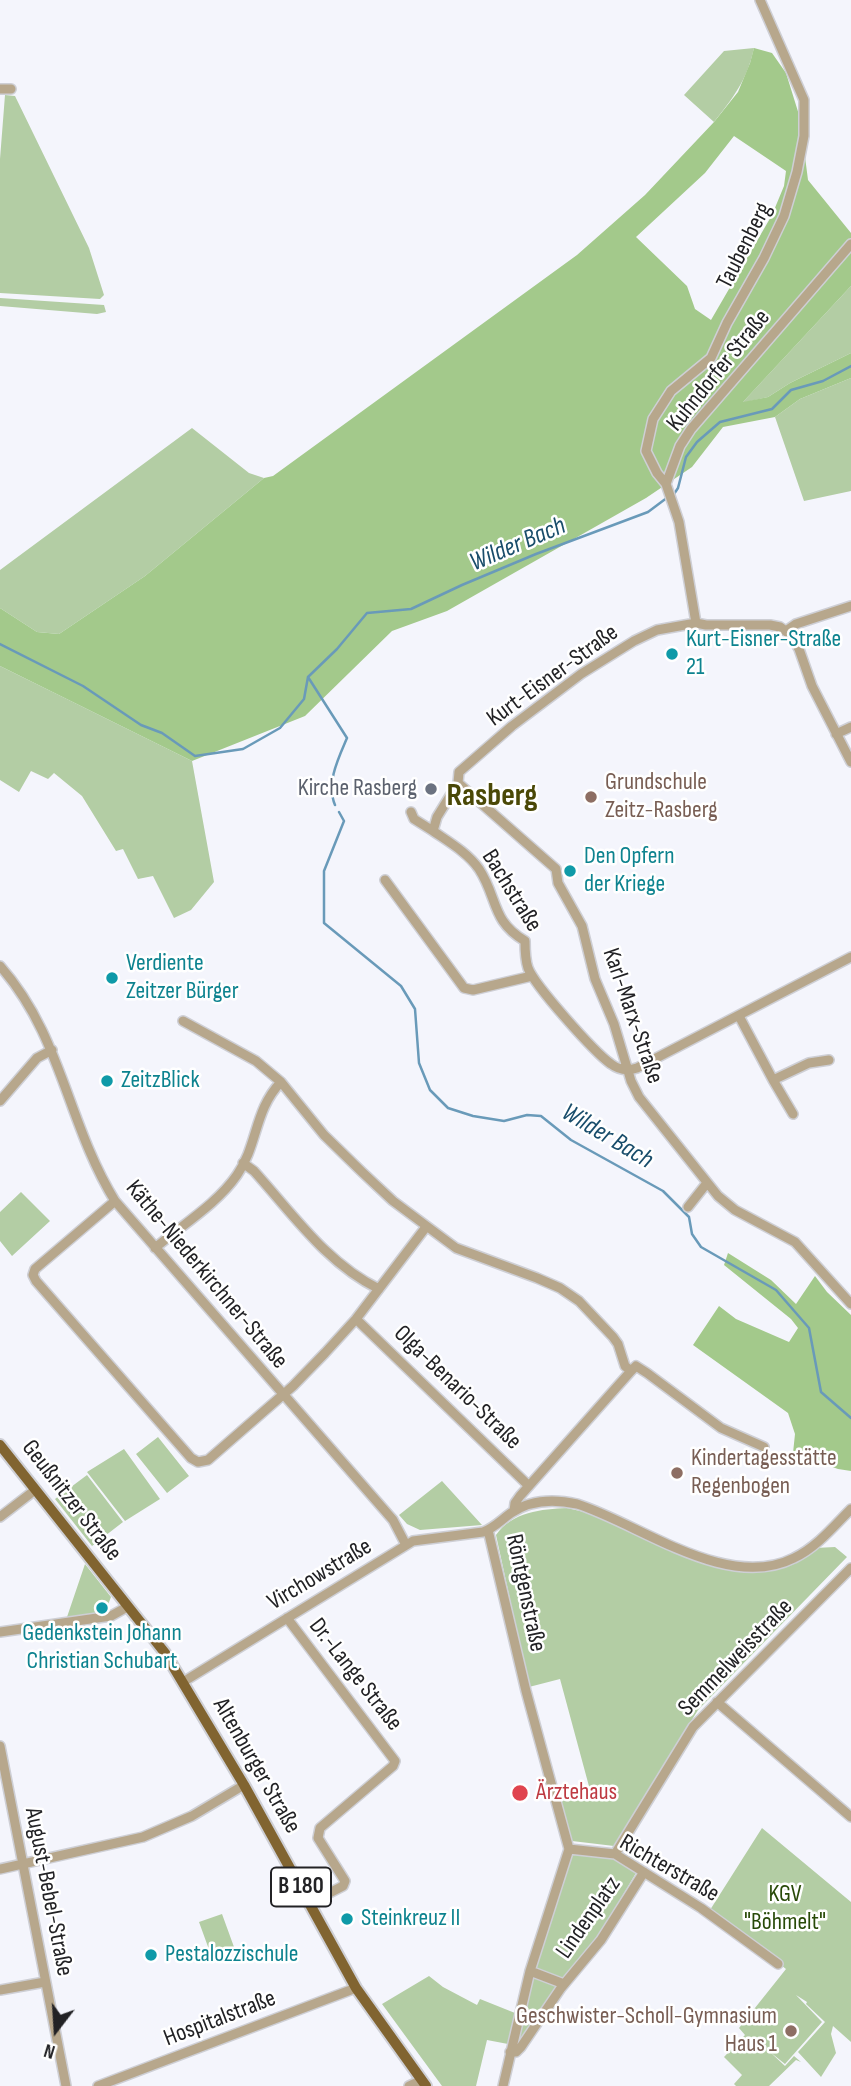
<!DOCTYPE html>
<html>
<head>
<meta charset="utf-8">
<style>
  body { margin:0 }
  #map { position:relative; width:851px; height:2086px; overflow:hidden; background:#f4f5fc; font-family:"Sofia Sans Condensed",sans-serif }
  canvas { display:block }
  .north { position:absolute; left:21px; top:1995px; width:70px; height:70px; -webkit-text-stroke:5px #fff; paint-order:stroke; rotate:197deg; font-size:19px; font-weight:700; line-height:28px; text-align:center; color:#222225 }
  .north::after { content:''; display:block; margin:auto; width:24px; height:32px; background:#222225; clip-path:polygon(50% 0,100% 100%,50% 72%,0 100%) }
</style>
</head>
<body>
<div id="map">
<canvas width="851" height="2086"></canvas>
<div class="north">N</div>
</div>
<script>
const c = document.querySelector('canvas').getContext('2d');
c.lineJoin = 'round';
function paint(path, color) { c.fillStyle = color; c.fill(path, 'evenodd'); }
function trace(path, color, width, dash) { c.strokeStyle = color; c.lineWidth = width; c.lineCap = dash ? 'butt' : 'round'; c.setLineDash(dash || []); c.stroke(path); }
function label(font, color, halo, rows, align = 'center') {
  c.font = font + ' "Sofia Sans Condensed",sans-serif'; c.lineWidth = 5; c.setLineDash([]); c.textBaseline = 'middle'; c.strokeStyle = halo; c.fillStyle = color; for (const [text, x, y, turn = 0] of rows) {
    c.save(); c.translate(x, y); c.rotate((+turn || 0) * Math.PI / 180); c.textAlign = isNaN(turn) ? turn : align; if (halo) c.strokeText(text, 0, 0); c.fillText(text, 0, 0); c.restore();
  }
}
paint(new Path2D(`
  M754,48C747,80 733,98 714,122L684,95L724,51Z
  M5,95L15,96L89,248L104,295L100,299L0,293V159Z
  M851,286V353L790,383L768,397L742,403Z
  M0,298L104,305L106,312L97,314L0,306Z
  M851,378V491L804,501L775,417L800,399Z
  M192,428L249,473L264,478L145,576L59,634L37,632L0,608V570Z
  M0,666L192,761L214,882L191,910L174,918L153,876L138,879L123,849L116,851L82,796L54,773L48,779L31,771L19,792L0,780Z
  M21,1192L50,1221L12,1256L0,1241V1212Z
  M158,1437L189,1476L167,1493L136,1454Z
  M124,1449L160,1499L125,1521L87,1472Z
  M87,1475L123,1522L92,1546L55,1499Z
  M442,1481L482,1525L420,1530L407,1524L399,1515Z
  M567,1508L593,1514L693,1558L764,1570L790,1564L815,1548L835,1547L847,1557L698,1710L614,1846L572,1841L559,1799L590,1790L560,1679L529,1687L496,1535C512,1512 542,1509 567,1508Z
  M85,1564L111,1597L105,1612L67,1617Z
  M762,1828L851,1902V2042L833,2026L831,2034L836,2053L821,2077L798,2052L825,2022L806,2004L807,2002L796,1995L822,2022L785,2064L770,2052L785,2066L794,2056L801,2062L796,2060L769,2086H736L734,2084L742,2075L724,2057L745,2035L739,2028L786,1969L710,1910Z
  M571,1854L610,1856L636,1873L598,1937L565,1982L535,1970Z
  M222,1914L234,1947L211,1955L199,1922Z
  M534,1975L560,1986L515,2048Z
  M429,1976L443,1987L477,2005L480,1999L515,2013L508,2044L487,2040L476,2086H442L382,2004Z`), '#b3cda4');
paint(new Path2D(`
  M754,48L772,53L786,73L800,118L808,180L851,233V286L743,402L768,397L790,383L851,353V378L800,399L775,417L723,427L692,467L646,498L447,611L392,631L305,716L192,761L0,666V608L37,632L59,634L145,576L264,478L273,476L577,255L645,195L714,122L738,92L750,63ZM734,136L786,171L784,186L772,215L711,320L695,309L687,286L636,237L705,173Z
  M728,1253L771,1280L796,1304L815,1276L827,1292L851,1315V1471L838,1469L793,1453L795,1434L788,1413L693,1345L719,1306L736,1319L789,1342L798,1328L791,1319L724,1265Z`), '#a3c98b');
trace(new Path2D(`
  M674,494L678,488L686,457L697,442L720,422L772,409L791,390L823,381L851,366
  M0,644L83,686L141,725L162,733L195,756L243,749L280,728L304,699L308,677
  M308,677L337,649L367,613L411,609L462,585L536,554L648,512L668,497
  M308,677L347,738C338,759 326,783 335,805
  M339,812L344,821L324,871V923L401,986L415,1009L419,1063L430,1090L448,1108L473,1116L504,1121L527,1115L541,1116L571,1140L663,1191L689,1217L692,1234L701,1247L776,1290L809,1328L821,1392L851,1418`), '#699ab9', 2.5);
const minor = new Path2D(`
  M0,89H11
  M666,484L657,473L646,451L653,419L671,391L711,358L727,323L764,258L784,216L797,172L804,136V100L760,0
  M696,623L679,522L666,484L680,446L691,429L851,244
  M786,631L796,624L851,606
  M836,734L851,727
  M851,762L812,686L799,649L791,635L780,627L770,625H706L696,623L657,630L634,641L581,674L512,726L459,772L458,783L437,817L433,831C449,842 468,853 479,869C498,898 491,921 525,941C525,950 525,959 528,968C535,986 594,1052 611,1064C619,1070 628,1071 637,1068L851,957
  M458,783L556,869L558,883L582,926L595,979L614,1024L631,1081L639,1097L718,1196L735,1210L795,1242L851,1304
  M411,812L414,819L433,831
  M385,880L464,988L473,990L532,976
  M0,966C62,1036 67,1123 115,1201L393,1520L406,1545
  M739,1016L773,1080L809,1063L829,1060
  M183,1021L256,1061L281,1082L324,1135L362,1172L393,1201L456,1248L537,1278L560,1288L579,1301L613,1337L618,1344L625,1366L631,1371
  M773,1080L793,1114
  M0,1101L37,1058L52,1050
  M243,1163L254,1171C292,1213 327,1264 379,1289
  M115,1201L35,1269L33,1275L36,1281L191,1458L198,1462L208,1460L293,1386L325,1353L356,1319L426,1227
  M688,1207L707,1183
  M155,1248C182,1225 217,1204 237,1175C258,1145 254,1110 281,1082
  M356,1319L529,1486
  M631,1371L636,1366L647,1373L721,1428L764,1447
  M514,1511L515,1503L520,1496L631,1371
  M0,1517L35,1490
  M488,1530L526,1691L569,1849
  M287,1618L395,1761L393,1766L320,1828L318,1838L345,1881L343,1886L310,1903
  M0,1632L111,1616L127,1607
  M183,1682L413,1541L483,1532C494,1528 501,1520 511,1513C530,1500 554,1499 577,1504C640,1524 727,1592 794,1558C817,1547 834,1526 851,1509
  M717,1702L851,1817
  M0,1746L66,2086
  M569,1849L615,1854L701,1908L778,1964
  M615,1854L693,1727L851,1568
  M0,1869L143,1837L192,1816L244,1785
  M530,1971L564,1984
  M0,1990L45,1982
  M510,2052H516L521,2047L561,1988L601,1940L644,1872
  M98,2086L356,1988
  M409,2086L422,2080
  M503,2086L530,1971L569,1849`);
const major = new Path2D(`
  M0,1445L165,1653L244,1785L356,1988L426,2086`);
trace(minor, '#cecfd5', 12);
trace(major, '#cecfd5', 14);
trace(minor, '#b7a78c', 9);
trace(major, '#816430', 10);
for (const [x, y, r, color] of [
  [672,654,7,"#0f9aa8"],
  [431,789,7,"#6b7280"],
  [591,797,7,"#8d6e63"],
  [570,871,7,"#0f9aa8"],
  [112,978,7,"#0f9aa8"],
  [107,1081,7,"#0f9aa8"],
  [677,1473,7,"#8d6e63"],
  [102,1608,7,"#0f9aa8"],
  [520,1793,9,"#e0444e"],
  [347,1919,7,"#0f9aa8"],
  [151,1955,7,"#0f9aa8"],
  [791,2031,7,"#8d6e63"]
]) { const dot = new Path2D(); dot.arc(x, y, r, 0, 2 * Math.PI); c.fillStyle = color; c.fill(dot); trace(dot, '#fff', 2.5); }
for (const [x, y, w] of [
  [301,1887,60]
]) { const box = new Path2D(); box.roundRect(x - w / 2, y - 19.5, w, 39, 5); c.fillStyle = '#fff'; c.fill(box); trace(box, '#222225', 2); }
label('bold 23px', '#222225', null, [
  ["B 180",301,1887]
]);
label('24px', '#222225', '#fff', [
  ["Taubenberg",745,246,-63],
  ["Kuhndorfer Straße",719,371,-51],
  ["Kurt-Eisner-Straße",553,676,-36],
  ["Bachstraße",511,891,58],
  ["Karl-Marx-Straße",632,1016,71],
  ["Käthe-Niederkirchner-Straße",206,1275,50],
  ["Olga-Benario-Straße",457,1388,44],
  ["Geußnitzer Straße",71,1501,52],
  ["Virchowstraße",320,1575,-31],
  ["Röntgenstraße",525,1593,78],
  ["Semmelweisstraße",736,1658,-46],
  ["Dr.-Lange Straße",355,1675,52],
  ["Altenburger Straße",256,1766,60],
  ["Richterstraße",669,1869,30],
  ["August-Bebel-Straße",48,1892,79],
  ["Lindenplatz",589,1918,-55],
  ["Hospitalstraße",220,2019,-21]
]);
label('24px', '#0d838f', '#fff', [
  ["Kurt-Eisner-Straße",686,640],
  ["21",686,668],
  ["Den Opfern",584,857],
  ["der Kriege",584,885],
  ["Verdiente",126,964],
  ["Zeitzer Bürger",126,992],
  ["ZeitzBlick",121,1081],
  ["Gedenkstein Johann",102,1634,"center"],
  ["Christian Schubart",102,1662,"center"],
  ["Steinkreuz II",361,1919],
  ["Pestalozzischule",165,1955]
], 'left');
label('24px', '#785e54', '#fff', [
  ["Grundschule",605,783],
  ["Zeitz-Rasberg",605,811],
  ["Kindertagesstätte",691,1459],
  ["Regenbogen",691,1487],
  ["Geschwister-Scholl-Gymnasium",777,2017,"right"],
  ["Haus 1",777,2045,"right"]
], 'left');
label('24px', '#5b616d', '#fff', [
  ["Kirche Rasberg",417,789]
], 'right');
label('24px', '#be3a42', '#fff', [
  ["Ärztehaus",536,1793]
], 'left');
label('24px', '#284a08', '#fff', [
  ["KGV",785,1895],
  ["\"Böhmelt\"",785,1923]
]);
label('italic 26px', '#194d6b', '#fff', [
  ["Wilder Bach",518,545,-23],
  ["Wilder Bach",607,1137,31]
]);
label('bold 32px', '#4a4807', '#fff', [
  ["Rasberg",492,797]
]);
</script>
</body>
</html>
